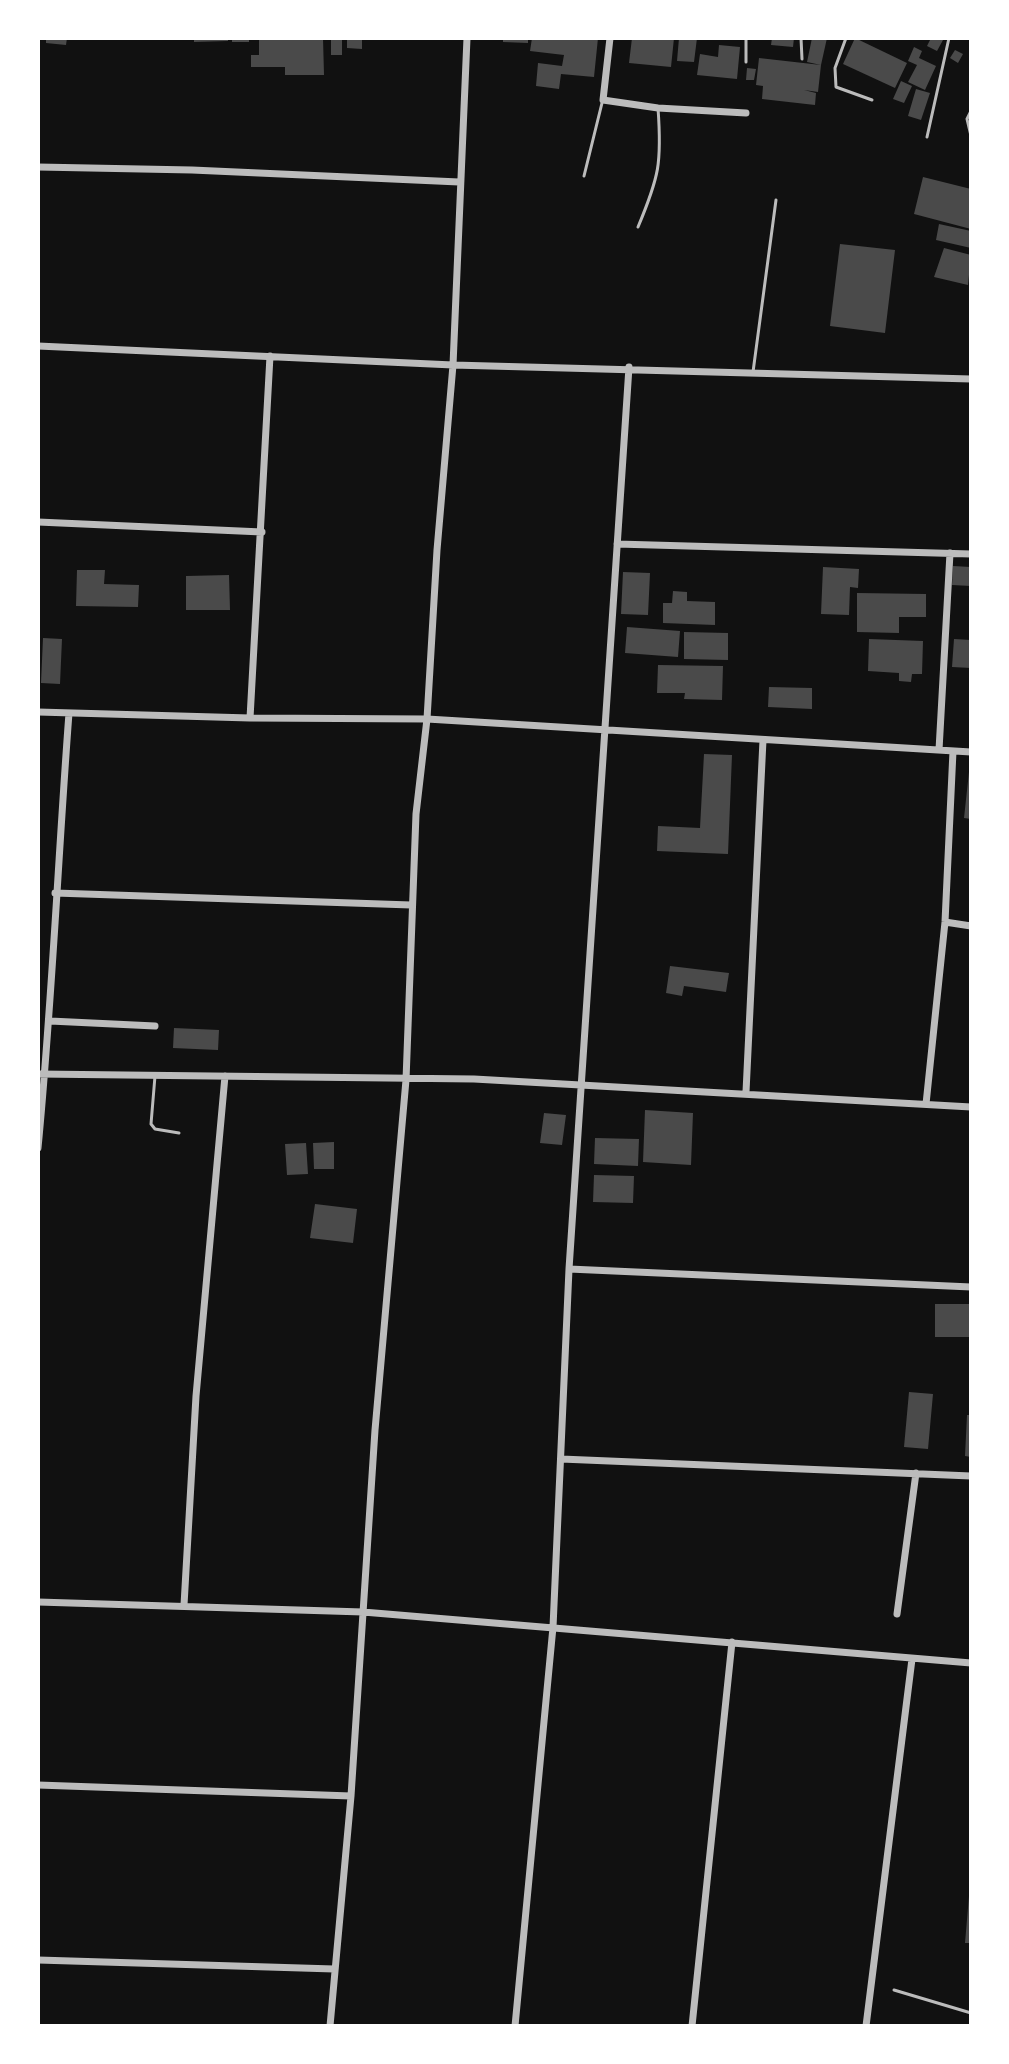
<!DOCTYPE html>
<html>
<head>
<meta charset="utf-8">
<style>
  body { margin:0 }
  #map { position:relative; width:1009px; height:2064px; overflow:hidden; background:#111; font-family:Rubik,sans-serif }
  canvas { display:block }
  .frame { position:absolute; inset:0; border:40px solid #fff; pointer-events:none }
</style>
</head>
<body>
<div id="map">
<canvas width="1009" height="2064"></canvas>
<div class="frame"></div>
</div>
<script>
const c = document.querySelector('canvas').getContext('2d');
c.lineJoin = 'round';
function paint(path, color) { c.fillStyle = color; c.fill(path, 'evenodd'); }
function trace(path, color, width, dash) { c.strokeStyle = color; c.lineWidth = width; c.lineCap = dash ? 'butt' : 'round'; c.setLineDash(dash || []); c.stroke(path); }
paint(new Path2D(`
  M46,38H67L66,45L46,43Z
  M194,38H228V41L194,42Z
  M232,38H249V42H232Z
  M270,38H323L324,75H285V67H251V55H259V40Z
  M347,38H362V49L347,48Z
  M503,38H528V43L503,42Z
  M532,38H598L594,77L561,74L559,89L536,86L538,63L562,66L564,55L530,51Z
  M632,38H674L671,67L629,63Z
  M679,38H697L694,62L677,61Z
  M772,38H794L793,47L771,45Z
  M812,38H827L821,65L807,62Z
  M855,38L907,63L895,88L843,64Z
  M931,38L943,40L937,51L927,46Z
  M331,39H342V55H331Z
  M719,45L740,47L737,79L697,75L700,54L718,57Z
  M914,47L922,51L919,58L936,66L925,90L908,82L917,65L908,61Z
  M955,50L963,54L958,63L950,58Z
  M759,58L821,65L818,92L804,90L816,93L815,105L762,99L763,86L756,85Z
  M747,68L756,69L754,80H746Z
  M901,81L912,86L904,103L893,99Z
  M916,89L930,93L921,120L908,116Z
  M923,177L971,189V229L914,214Z
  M939,224L971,231V248L936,240Z
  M840,244L895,250L885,333L830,326Z
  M944,248L971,255L968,285L934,277Z
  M953,566L971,567V586L952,585Z
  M823,567L859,569L858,588L850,587L849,615L821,614Z
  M77,570H105L104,584L139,585L138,607L76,606Z
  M623,572L650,573L648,615L621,614Z
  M229,575L230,610H186V576Z
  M673,591L687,592V601L715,602V625L663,623V603H672Z
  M857,593L926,594V617H899V633L857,632Z
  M627,627L680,631L678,657L625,653Z
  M684,632L728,633V660L684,659Z
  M43,638L62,639L60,684L41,683Z
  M869,639L923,641L922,674H912L911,682L899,681V673L868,671Z
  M954,639L971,640V668L952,667Z
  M658,665L723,666L722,700L684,699L685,693H657Z
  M769,687L812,688V709L768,707Z
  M704,754L732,755L728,854L657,851L658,826L700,828Z
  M969,772H971V819L964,818Z
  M670,966L729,973L726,992L684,986L682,996L666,993Z
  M174,1028L219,1030L218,1050L173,1048Z
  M645,1110L693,1113L691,1165L643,1162Z
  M544,1113L566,1115L562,1145L540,1143Z
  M595,1138L639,1139L638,1166L594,1164Z
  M334,1142V1169H314L313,1143Z
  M306,1143L308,1174L287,1175L285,1144Z
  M594,1175L634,1176L633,1203L593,1202Z
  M315,1204L357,1209L353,1243L310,1238Z
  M935,1304H971V1337H935Z
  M909,1392L933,1394L928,1449L904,1447Z
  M967,1415H971V1457L965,1456Z
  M969,1896H971V1943H965Z`), '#4a4a4a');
trace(new Path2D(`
  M801,38L802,59
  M846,38L835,68L836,87L872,100
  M746,62V38
  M971,111L967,119L971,136
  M927,137L949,38
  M584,176L602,103
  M638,227C659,177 662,163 658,108
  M753,372L776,200
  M155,1076L151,1124L155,1129L179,1133
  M894,1990L971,2013`), '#bcbcbc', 3);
trace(new Path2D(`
  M610,38L603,100L658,108L746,113
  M38,167L192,170L459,182
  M38,346L453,365L971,379
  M38,522L262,532
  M617,544L971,554
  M38,712L250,718L427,719L971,752
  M250,718L270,356
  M939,750L950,553
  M55,893L411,905
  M945,922L971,926
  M50,1021L155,1026
  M38,1074L474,1079L971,1107
  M746,1092L763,740
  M926,1104L945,922L953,751
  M38,1148C52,1003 58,858 69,713
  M569,1269L971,1287
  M561,1459L971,1476
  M38,1602L363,1612L971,1663
  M184,1605L196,1396L225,1076
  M897,1614L916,1473
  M38,1785L351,1796
  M38,1960L334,1969
  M330,2026L351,1796L375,1430L406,1080L416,814L427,719L437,550L453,365L467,38
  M515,2026L553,1627L569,1269L629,367
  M692,2026L732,1642
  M866,2026L912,1659`), '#bcbcbc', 7);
</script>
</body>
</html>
